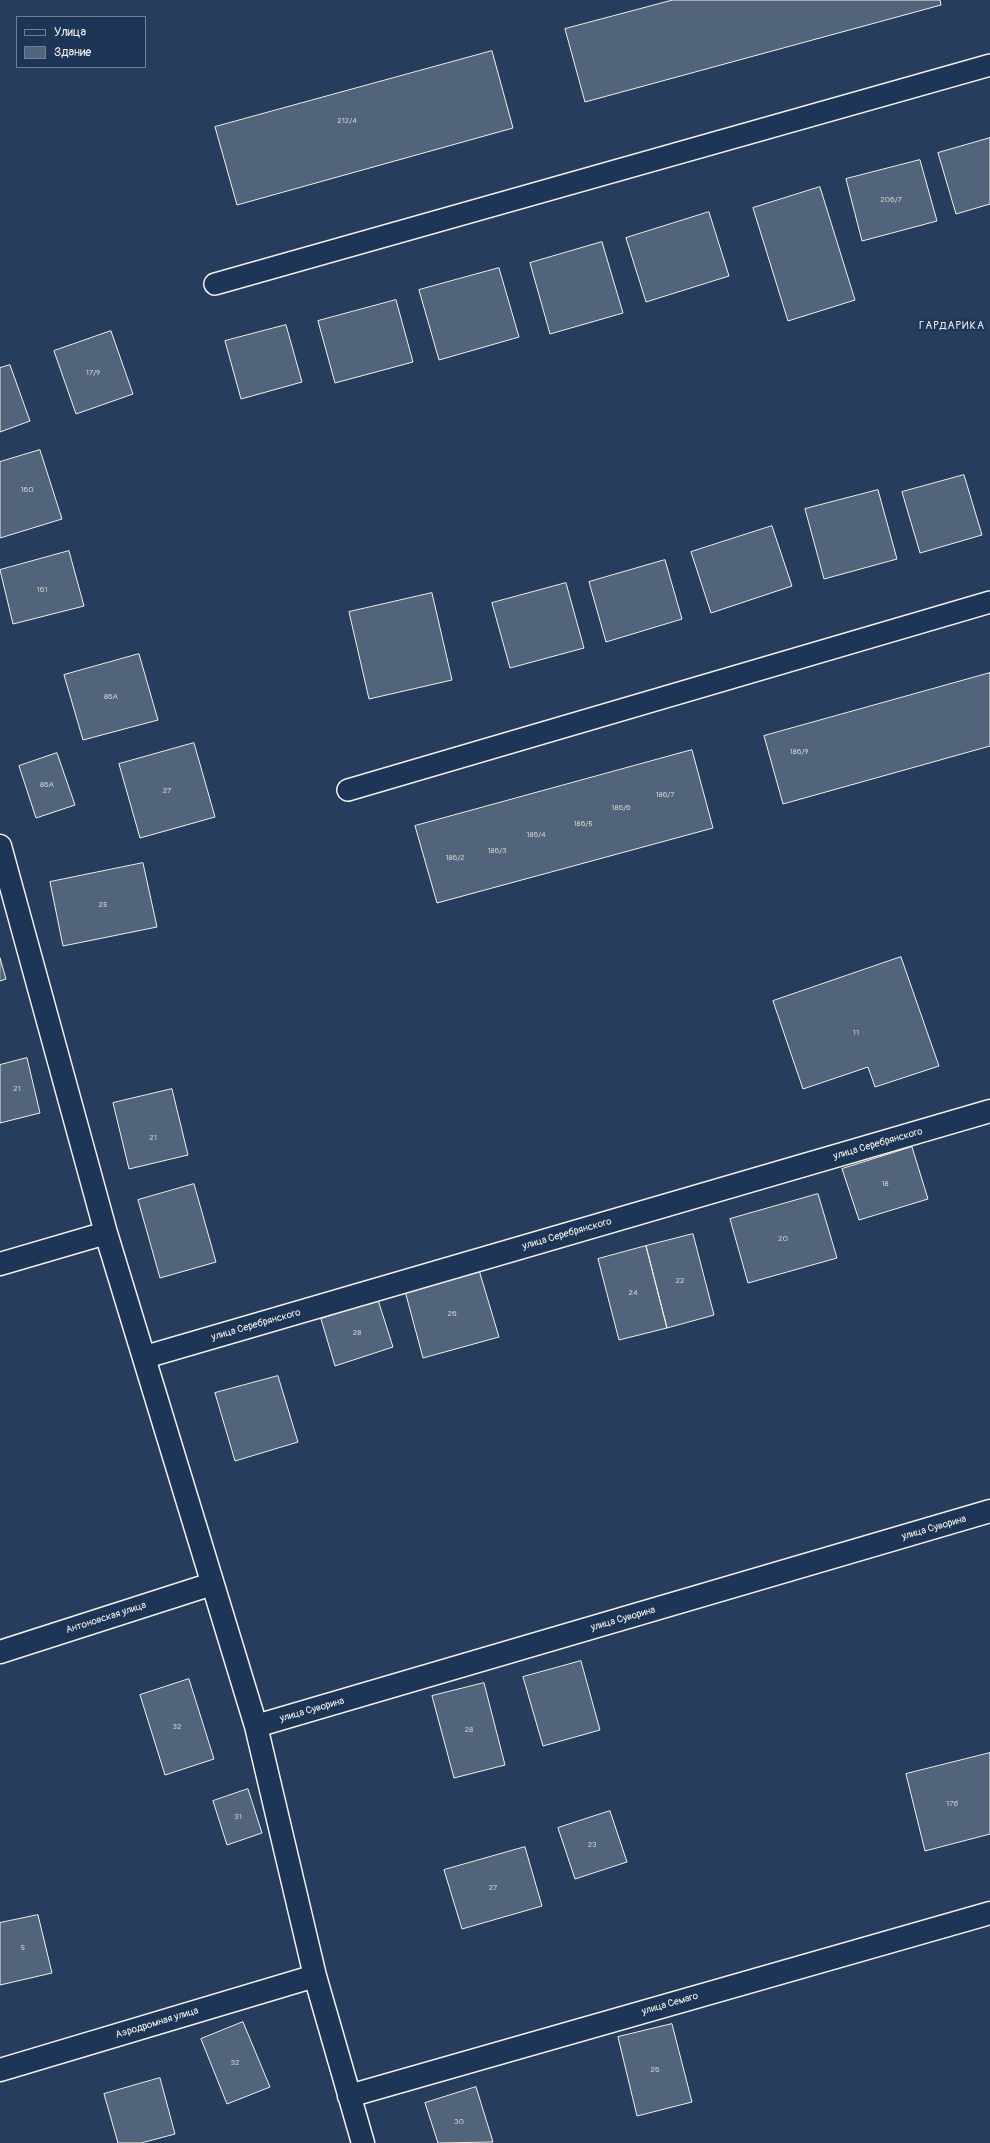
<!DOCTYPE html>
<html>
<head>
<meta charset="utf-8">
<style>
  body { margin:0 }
  #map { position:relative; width:990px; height:2143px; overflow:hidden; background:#263d5d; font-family:Pangolin,sans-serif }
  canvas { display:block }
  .legend { position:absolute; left:16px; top:16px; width:130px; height:52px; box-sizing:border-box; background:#1d3557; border:1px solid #738091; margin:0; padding:5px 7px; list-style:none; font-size:12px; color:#f4f1e8 }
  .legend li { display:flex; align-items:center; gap:8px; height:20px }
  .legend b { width:20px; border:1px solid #738091 }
</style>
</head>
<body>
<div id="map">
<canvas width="990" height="2143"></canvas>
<ul class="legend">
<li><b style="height:5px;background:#1d3557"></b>Улица</li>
<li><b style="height:11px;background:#52647b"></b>Здание</li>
</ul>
</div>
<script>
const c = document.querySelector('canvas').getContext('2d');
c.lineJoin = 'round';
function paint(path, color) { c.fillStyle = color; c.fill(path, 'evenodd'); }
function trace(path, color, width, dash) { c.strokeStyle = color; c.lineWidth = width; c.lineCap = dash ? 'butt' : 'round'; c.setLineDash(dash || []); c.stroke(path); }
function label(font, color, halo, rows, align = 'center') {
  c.font = font + ' Pangolin,sans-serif'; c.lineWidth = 4; c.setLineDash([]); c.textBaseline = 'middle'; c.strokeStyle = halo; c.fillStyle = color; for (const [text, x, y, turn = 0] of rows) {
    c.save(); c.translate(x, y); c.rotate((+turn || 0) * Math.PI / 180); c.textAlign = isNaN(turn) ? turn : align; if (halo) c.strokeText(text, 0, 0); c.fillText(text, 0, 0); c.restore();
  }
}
const building = new Path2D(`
  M673,0H940L941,5L585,102L565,29Z
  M492,51L513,128L237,205L215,127Z
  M990,138V204L956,214L938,153Z
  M920,160L937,221L862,241L846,179Z
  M820,187L855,300L788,321L753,208Z
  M709,212L729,276L646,302L626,238Z
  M602,242L623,313L550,334L530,263Z
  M499,268L519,337L439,360L419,290Z
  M396,300L413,362L335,383L318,321Z
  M286,325L302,382L241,399L225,341Z
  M111,331L133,394L76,414L54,351Z
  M10,365L30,421L0,432V368Z
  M40,450L62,519L0,538V462Z
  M964,475L982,535L920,553L902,492Z
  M878,490L897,559L824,579L805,509Z
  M772,526L792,586L711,613L691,552Z
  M69,551L84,606L13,624L0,570Z
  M665,560L682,619L606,642L589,582Z
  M566,583L584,648L510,668L492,603Z
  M432,593L452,680L369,699L349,612Z
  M139,654L158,720L83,740L64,675Z
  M990,673V746L783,804L764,736Z
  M194,743L215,817L140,838L119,764Z
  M692,750L713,828L437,903L415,826Z
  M57,753L75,805L36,818L19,766Z
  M143,863L157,927L63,946L50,882Z
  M901,957L939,1066L875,1087L868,1067L803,1089L773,1001Z
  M0,958L6,979L0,981Z
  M27,1058L40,1113L0,1123V1065Z
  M172,1089L188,1155L129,1169L113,1103Z
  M912,1147L928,1199L859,1220L842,1169Z
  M194,1184L216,1262L160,1278L138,1200Z
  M818,1194L837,1258L748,1283L730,1219Z
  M693,1234L714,1315L667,1328L646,1246Z
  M646,1246L667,1328L619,1340L598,1259Z
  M479,1270L499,1337L423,1358L405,1291Z
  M378,1300L393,1347L335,1366L321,1319Z
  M278,1376L298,1442L235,1461L215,1393Z
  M581,1661L600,1730L543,1746L523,1677Z
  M189,1679L214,1759L165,1775L140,1695Z
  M484,1683L505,1765L454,1778L432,1696Z
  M990,1753V1834L925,1851L906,1774Z
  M248,1789L262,1833L227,1845L213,1801Z
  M610,1811L627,1862L575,1879L558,1828Z
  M525,1847L542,1906L462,1929L444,1870Z
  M38,1915L52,1973L0,1985V1923Z
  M243,2022L270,2087L227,2104L201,2039Z
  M672,2024L692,2102L637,2116L618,2037Z
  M160,2078L175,2134L141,2143H118L104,2094Z
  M476,2087L493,2142L438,2143L425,2103Z`);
paint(building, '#52647b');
trace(building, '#f4f1e8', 1);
const service = new Path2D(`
  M215,284L990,65
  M348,790L990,602`);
const minor = new Path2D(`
  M0,846L106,1233L256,1726L315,1976L363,2143
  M0,1264L106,1233
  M145,1357L990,1111
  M0,1652L212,1584
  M256,1726L990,1511
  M0,2070L315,1976
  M349,2096L990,1913`);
trace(service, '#f4f1e8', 24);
trace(minor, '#f4f1e8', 25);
trace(service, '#1d3557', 21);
trace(minor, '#1d3557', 22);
label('8px', '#cccecd', null, [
  ["212/4",347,121],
  ["206/7",891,200],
  ["17/9",93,373],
  ["160",27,490],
  ["161",42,590],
  ["86А",111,697],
  ["186/9",799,752],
  ["86А",47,785],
  ["27",167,791],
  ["186/7",665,795],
  ["186/6",621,808],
  ["186/5",583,824],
  ["186/4",536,835],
  ["186/3",497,851],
  ["186/2",455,858],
  ["25",103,905],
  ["11",856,1033],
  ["21",17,1089],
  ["21",153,1138],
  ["18",885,1184],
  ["20",783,1239],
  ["22",680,1281],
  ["24",633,1293],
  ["26",452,1314],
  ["28",357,1333],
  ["32",177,1727],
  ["28",469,1730],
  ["17б",952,1804],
  ["31",238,1817],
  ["23",592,1845],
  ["27",493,1888],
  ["5",23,1948],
  ["32",235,2063],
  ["26",655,2070],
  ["30",459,2122]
]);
label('10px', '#f4f1e8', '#1d3557', [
  ["улица Серебрянского",878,1144,-16],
  ["улица Серебрянского",567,1234,-16],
  ["улица Серебрянского",256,1325,-16],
  ["улица Суворина",934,1528,-16],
  ["Антоновская улица",106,1618,-18],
  ["улица Суворина",623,1619,-16],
  ["улица Суворина",312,1710,-16],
  ["улица Семаго",670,2004,-16],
  ["Аэродромная улица",157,2023,-17]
]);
c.letterSpacing = '1px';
label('11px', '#f4f1e8', '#1d3557', [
  ["ГАРДАРИКА",952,326]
]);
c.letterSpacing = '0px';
</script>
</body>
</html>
